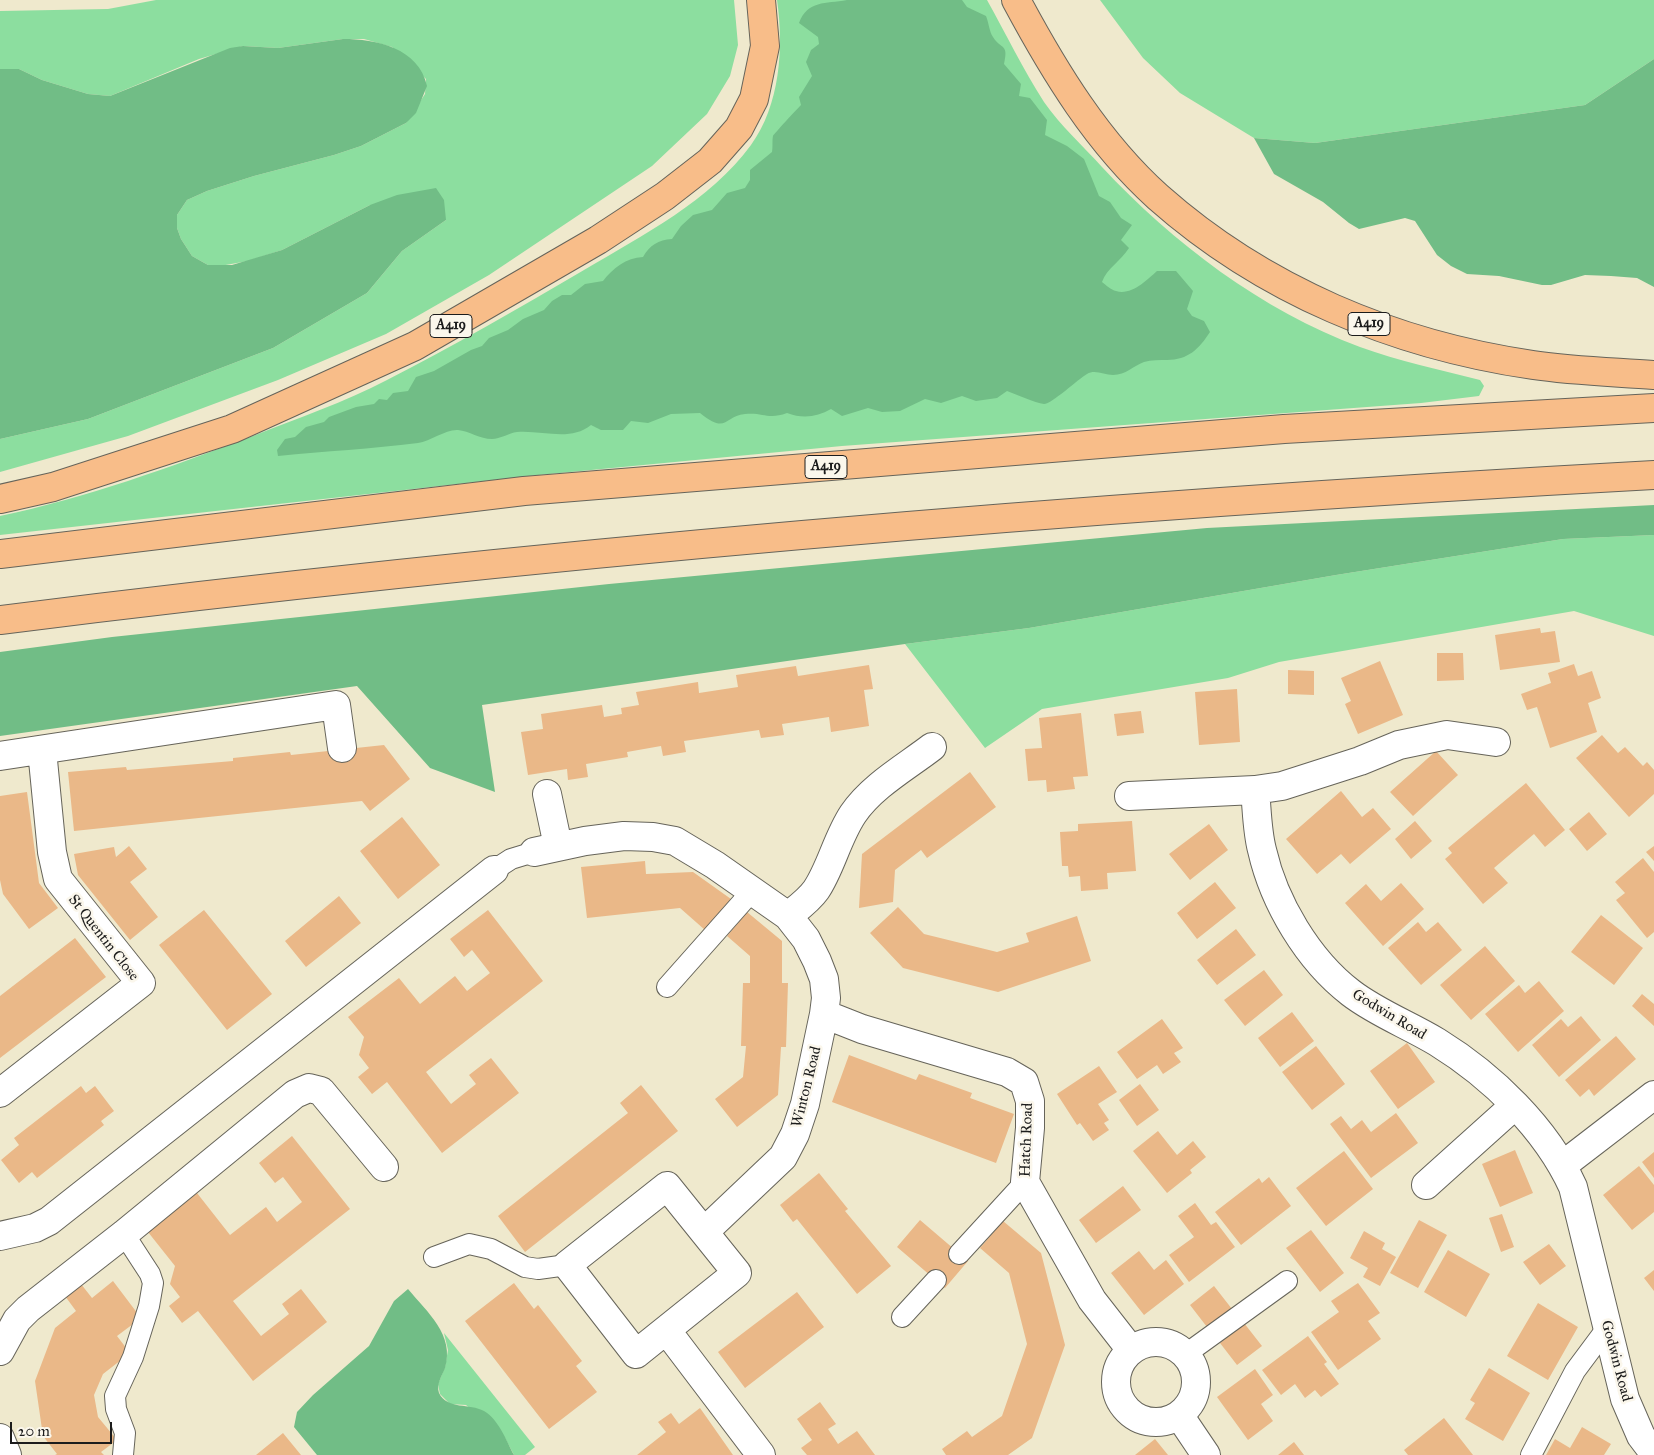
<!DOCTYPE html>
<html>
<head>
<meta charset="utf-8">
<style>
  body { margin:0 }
  #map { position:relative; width:1654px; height:1455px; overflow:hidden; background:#efe9cd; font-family:"IM FELL Great Primer",serif }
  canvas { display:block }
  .scale { position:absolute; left:10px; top:1422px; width:102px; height:22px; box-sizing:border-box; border:2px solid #1c1c1c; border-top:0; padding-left:6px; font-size:15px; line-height:18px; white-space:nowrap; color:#1c1c1c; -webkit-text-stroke:4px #fbf7ec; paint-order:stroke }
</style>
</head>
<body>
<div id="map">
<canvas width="1654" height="1455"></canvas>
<div class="scale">20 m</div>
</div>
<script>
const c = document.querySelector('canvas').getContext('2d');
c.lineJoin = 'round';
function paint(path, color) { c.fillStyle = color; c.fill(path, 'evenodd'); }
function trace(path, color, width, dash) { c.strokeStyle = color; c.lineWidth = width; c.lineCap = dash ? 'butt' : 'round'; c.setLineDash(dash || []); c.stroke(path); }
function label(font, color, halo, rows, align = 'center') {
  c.font = font + ' "IM FELL Great Primer",serif'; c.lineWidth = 5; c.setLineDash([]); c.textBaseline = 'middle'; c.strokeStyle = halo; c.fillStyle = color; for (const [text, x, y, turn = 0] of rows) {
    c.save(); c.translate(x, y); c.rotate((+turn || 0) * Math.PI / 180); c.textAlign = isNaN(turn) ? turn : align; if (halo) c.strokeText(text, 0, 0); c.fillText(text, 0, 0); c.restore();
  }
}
paint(new Path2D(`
  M156,0H734L738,45L730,76L707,114L652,166L489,275L386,334L278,380L128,436L0,472V439L88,419L273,348L367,293L402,251L446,220L370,205L282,250L248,261L220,266L208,265L192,256L181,239L177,228V215L187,200L207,191L254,176L334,155L361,146L406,123L425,94L426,79L392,47L364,39H343L278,48L243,46L199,59L110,96L88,94L42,80L19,69H0V11L108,9Z
  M777,0H987C1006,34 1023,69 1044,102C1060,125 1083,146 1102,167C1173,243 1261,310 1360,347C1399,361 1440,370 1480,380L1484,386L1479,396L1421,403L842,446L539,475L0,535V516C86,498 171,467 253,436C298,418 345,402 387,380C454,346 519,308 584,270C643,235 710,201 751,145C780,105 784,48 777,0Z
  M1100,0H1654V59L1585,105L1315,143L1254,138L1180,93L1143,58Z
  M1654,535V636L1574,611L1279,662L1228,678L1042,709L985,748L905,644L1029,628L1336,575L1563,539Z
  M444,1333L535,1447L525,1455H514L505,1438L466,1405L450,1404L440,1394L438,1384L445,1367L448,1350Z`), '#8cde9f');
paint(new Path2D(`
  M847,0H962L967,7L986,16C989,23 989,31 993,37C1001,50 1009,43 1004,64L1021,84L1019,96L1030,98L1047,120L1045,135L1067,146L1084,159L1099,196L1110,202L1121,218L1132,225L1121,240L1129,248C1121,261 1107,268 1102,282C1106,285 1111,290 1116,291C1131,296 1147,280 1157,271H1176L1193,291L1187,309L1192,316L1204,321L1210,332C1199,349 1188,360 1167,360C1160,360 1151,360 1144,362C1133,366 1126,375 1113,375C1104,375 1095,369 1087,374C1078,379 1052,404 1044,404C1035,403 1016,394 1007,391L997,398L976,401L962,396L941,403L925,399L900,411L882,412L868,408L842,416L831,409C817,417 803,419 787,413C768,420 763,412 745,414C724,416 727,435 700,413L671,414L648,423L631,421L623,430H601L591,425C570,442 543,430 517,432C509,433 500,439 492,439C480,439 469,431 458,430C446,429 431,441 418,443C372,449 325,451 278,456L277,450L285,439L295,437L306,427L324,422L329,417L356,407L374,404L379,399L387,400L393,393L408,391L416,377L434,371L471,350L482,346L489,338L508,330L523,319L544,310L552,301L562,295H571L585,284L603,281C613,268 626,258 643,257C650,245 658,240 672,239L681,226L693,215L712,210L727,193L745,188L750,180V170L772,152C773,147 772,140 773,136C774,134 797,109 801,105L799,97L812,76L806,62L811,50L819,44L818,37L799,23C808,0 825,4 847,0Z
  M343,39C376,39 419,48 427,86L416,113L406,123L361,146L334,155L254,176L207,191L187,200L177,215V228L181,239L192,256L208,265H232L282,250L370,205L397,195L436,188L444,200L446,220L402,251L367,293L273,348L88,419L0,439V69H19L42,80L88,94L110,96L230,48L243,46L278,48Z
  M1654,59V287L1637,278L1611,276L1585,275L1551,285H1542L1499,276L1467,274L1451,266L1437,255L1415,221L1405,218L1359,229L1349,223L1323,202L1274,174L1254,138L1315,143L1585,105Z
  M1654,505V535L1563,539L1336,575L1029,628L905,644L482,705L495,792L430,768L357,686L0,736V652L112,637L609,584L1207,528Z
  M408,1289C427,1312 455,1335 445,1368C442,1376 436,1384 439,1393C447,1410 470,1403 484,1411C499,1420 506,1440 514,1455H317L294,1427L297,1412L313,1395L369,1346L394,1301Z`), '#71bd86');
paint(new Path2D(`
  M1540,628L1541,633L1555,631L1560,662L1500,670L1495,635Z
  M1437,653H1463L1464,680L1437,681Z
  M1380,661L1403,715L1358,734L1345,704L1351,701L1341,678Z
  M1574,664L1578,676L1592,671L1601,698L1588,703L1597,732L1550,748L1537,707L1527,710L1521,694L1551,683L1548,673Z
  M869,665L873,689L864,690L869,726L831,732L829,717L782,724L784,735L761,738L759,730L684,741L686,752L663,756L661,746L627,752L628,757L586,764L588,777L568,780L567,769L528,775L521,732L543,729L541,714L602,705L604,717L622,714L621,708L639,705L636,692L698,682L699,693L738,687L736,675L796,666L798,676Z
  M1288,670L1314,671V695L1288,694Z
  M1237,689L1240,742L1199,745L1195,692Z
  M1141,711L1144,733L1117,736L1114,714Z
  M1081,713L1088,776L1073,777L1075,789L1047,792L1046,780L1028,781L1025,749L1042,748L1039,718Z
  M1602,735L1618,753L1625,747L1643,766L1647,762L1654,770V794L1629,817L1576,758Z
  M384,745L410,779L370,811L362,801L74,831L68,772L126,767L127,770L233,761V758L290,752L291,755Z
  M1436,751L1458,775L1413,816L1390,792Z
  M970,772L996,807L927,858L921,850L895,870L893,902L859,908L862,854Z
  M1526,783L1565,830L1545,847L1534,834L1494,868L1508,883L1483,904L1445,859L1452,853L1448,848Z
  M1341,791L1362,817L1373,808L1391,829L1350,864L1341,854L1317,874L1286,839Z
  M27,792L39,883L58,908L29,929L3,894L0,880V796Z
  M1589,812L1607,834L1587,851L1569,829Z
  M402,817L440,865L398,899L360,851Z
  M1132,821L1136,871L1107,873L1108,889L1081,891L1080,876L1069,877L1068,866H1062L1060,832L1078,831V824Z
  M1415,821L1432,841L1411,859L1395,839Z
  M1209,824L1228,850L1190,880L1169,854Z
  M129,846L147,869L130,882L158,917L130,940L78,875L74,854L114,847L116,857Z
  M1654,846V861L1646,852Z
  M1643,858L1654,872V932L1647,938L1616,900L1625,893L1615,882Z
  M645,861L646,874L693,872L731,899L705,930L680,908L587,918L581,867Z
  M1215,882L1236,908L1197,939L1177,913Z
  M1401,883L1424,909L1383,946L1345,903L1366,884L1381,901Z
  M339,896L361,923L306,967L285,941Z
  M898,907L924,934L997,952L1029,942L1026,933L1077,916L1091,961L998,992L903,968L870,933Z
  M204,910L272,994L227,1030L159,945Z
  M488,910L543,981L426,1072L451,1104L476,1084L469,1075L491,1058L519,1093L442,1153L387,1082L372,1094L358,1077L369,1068L359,1055L364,1037L348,1017L399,978L420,1004L455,976L467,991L490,973L472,950L464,957L450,939Z
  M747,912L782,941V983H788L786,1047H781L778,1095L737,1127L715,1099L743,1077L746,1046H741L743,983H750V956L727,936Z
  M1601,915L1643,948L1614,985L1571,952Z
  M1418,922L1426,932L1438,922L1462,950L1421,985L1388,948Z
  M1236,929L1256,955L1217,985L1197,960Z
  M75,938L106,977L0,1058V996Z
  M1485,946L1515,981L1471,1020L1440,985Z
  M1264,970L1283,995L1245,1026L1224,1000Z
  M1539,981L1564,1011L1518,1052L1485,1014L1519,985L1525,993Z
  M1642,994L1654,1004V1026L1632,1006Z
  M1292,1012L1314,1041L1280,1067L1258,1038Z
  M1581,1016L1601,1040L1559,1077L1532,1045L1561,1019L1568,1027Z
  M1162,1019L1183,1048L1174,1053L1181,1062L1163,1074L1157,1065L1137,1079L1117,1052Z
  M1616,1036L1636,1059L1594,1096L1589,1089L1580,1097L1565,1080Z
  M1407,1043L1435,1082L1398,1109L1370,1071Z
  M1316,1046L1345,1084L1312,1110L1282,1072Z
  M849,1055L916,1080L919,1074L972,1093L970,1098L1014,1114L996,1163L832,1102Z
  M1099,1066L1117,1092L1098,1104L1109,1120L1104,1123L1109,1130L1093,1141L1080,1123L1077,1125L1057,1094Z
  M1140,1084L1159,1110L1137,1126L1119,1100Z
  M641,1085L678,1131L525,1252L498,1216L628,1113L620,1103Z
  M81,1086L86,1093L95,1086L114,1111L101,1121L104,1125L37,1178L32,1172L19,1183L1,1160L19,1145L14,1138Z
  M1396,1113L1418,1143L1371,1178L1330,1124L1341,1116L1351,1129L1362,1120L1371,1132Z
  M1158,1131L1177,1155L1193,1141L1206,1157L1190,1170L1192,1173L1167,1193L1133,1151Z
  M292,1136L350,1209L233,1301L261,1336L289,1314L282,1304L301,1289L327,1322L253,1381L198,1311L182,1323L169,1306L180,1297L170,1284L175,1266L148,1232L197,1193L230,1235L266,1207L277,1222L302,1202L283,1177L275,1183L259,1163Z
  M1515,1150L1533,1193L1500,1207L1482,1164Z
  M1344,1151L1373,1189L1326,1226L1296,1188Z
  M1654,1152V1178L1642,1162Z
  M1639,1166L1654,1185V1212L1632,1230L1603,1195Z
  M819,1173L848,1209L845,1211L891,1266L857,1294L797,1219L793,1222L780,1205Z
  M1269,1177L1291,1206L1241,1245L1215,1212L1259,1178L1262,1183Z
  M1123,1186L1141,1210L1096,1243L1079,1220Z
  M1195,1203L1211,1225L1216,1222L1235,1247L1189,1282L1169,1255L1194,1237L1178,1216Z
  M1502,1214L1514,1247L1501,1252L1489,1218Z
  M920,1220L968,1261L945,1288L897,1247Z
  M1419,1220L1447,1235L1418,1288L1390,1273Z
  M1003,1221L1041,1253L1065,1345L1032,1438L1008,1455H946L942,1449L967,1431L972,1437L1002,1416L1027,1344L1009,1273L980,1248Z
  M1311,1230L1344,1273L1320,1292L1286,1248Z
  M1364,1231L1385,1243L1382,1249L1396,1257L1380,1286L1363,1277L1368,1268L1350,1258Z
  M1549,1244L1566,1266L1540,1285L1523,1262Z
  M1448,1250L1490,1274L1466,1317L1424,1292Z
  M1139,1251L1154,1270L1166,1260L1184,1284L1144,1315L1111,1273Z
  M1654,1270V1291L1644,1278Z
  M113,1281L141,1318L117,1336L130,1353L103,1374L94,1395L98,1417L117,1440L101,1452L104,1455H55L57,1454L43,1436L35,1381L55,1328L76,1311L65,1296L81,1284L92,1298Z
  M514,1283L534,1309L538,1305L582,1361L576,1366L597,1392L549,1429L465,1321Z
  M1358,1283L1380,1313L1368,1321L1381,1339L1338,1370L1311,1332L1339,1312L1331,1301Z
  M1214,1286L1232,1309L1207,1327L1190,1305Z
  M797,1292L824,1327L745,1388L718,1352Z
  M1538,1303L1578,1327L1548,1380L1507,1356Z
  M1244,1323L1262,1346L1237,1365L1220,1343Z
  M1308,1336L1327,1362L1324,1364L1339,1384L1321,1397L1315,1390L1305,1398L1295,1384L1281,1395L1262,1370Z
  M1489,1368L1530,1393L1503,1441L1465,1419L1475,1403L1470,1400Z
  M1255,1369L1273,1395L1261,1404L1273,1421L1248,1440L1217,1397Z
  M820,1402L836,1424L828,1429L838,1444L857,1431L875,1455H807L801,1448L812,1440L797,1419Z
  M700,1408L733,1455H637L666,1432L658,1422L671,1413L679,1424Z
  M1444,1418L1473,1455H1408L1404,1450Z
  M1582,1427L1611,1444L1604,1455H1546L1555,1439L1570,1448Z
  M283,1433L301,1455H256Z
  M1155,1439L1168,1455H1135Z
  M1294,1442L1304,1455H1278Z`), '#eab888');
const service = new Path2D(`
  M494,870L511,859L534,852
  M667,987L753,890
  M959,1254L1025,1182
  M434,1257L469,1244L491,1249L525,1267L538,1269L567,1265
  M902,1317L936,1280
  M1186,1354L1287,1281
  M123,1455L125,1433L116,1409L115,1396L133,1357L149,1306L153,1283L150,1274L124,1234
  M1531,1455L1575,1371L1607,1328`);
const minor = new Path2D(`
  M0,756L336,705L342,748
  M1255,790L1282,786L1360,761L1399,745L1447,735L1496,742
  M547,794L558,846
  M1129,796L1255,790C1257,810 1257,831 1262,850C1274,903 1308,960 1351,993C1377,1013 1409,1025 1437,1042C1492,1076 1546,1128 1573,1187L1625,1399L1641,1436L1654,1453
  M534,852L585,841L624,836L653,837L675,841L715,865L788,916L806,939L817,961L824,979L826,998L824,1014L805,1104L795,1134L783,1157L704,1232
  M788,916C798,908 809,900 816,890C831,868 837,838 853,814C872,786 906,767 932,747
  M824,1014L862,1029L1007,1072L1024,1082L1030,1101V1128L1025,1182L1092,1300L1131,1350
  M0,1093L141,983L58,879L52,852L42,750
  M1563,1165L1654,1095
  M1426,1185L1515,1105
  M667,1186L737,1273L636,1354L567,1265Z
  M0,1236L35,1228L49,1221L494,870
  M667,1331L761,1455
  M1116 1382a40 40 0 1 1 80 0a40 40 0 1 1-80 0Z
  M0,1351L17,1320L28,1309L124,1234L295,1094L309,1088L321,1091L384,1167
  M1179,1415L1206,1455
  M0,1438L7,1455`);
const trunk = new Path2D(`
  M1016,0C1054,71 1097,142 1158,197C1263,290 1395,345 1533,365C1573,371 1614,372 1654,375
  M0,499L53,487L232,429L415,346L598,240L665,196L710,161L739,128L754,99L765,46L761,0
  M0,554L524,491L1284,429L1654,408
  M0,620C549,551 1102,505 1654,475`);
trace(service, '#66645a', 22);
trace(minor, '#66645a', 30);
trace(trunk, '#66645a', 30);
trace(service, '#fff', 20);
trace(minor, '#fff', 28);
trace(trunk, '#f8bd89', 28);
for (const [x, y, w] of [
  [1369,324,42],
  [451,326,42],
  [826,467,42]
]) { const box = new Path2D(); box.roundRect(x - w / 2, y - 11.5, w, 23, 4); c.fillStyle = '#fbf7ec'; c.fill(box); trace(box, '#1c1c1c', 1); }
label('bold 14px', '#1c1c1c', null, [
  ["A419",1369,324],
  ["A419",451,326],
  ["A419",826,467]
]);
label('15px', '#1c1c1c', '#fbf7ec', [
  ["St Quentin Close",103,938,52],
  ["Godwin Road",1389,1015,31],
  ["Winton Road",807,1087,-76],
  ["Hatch Road",1027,1140,-88],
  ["Godwin Road",1616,1361,75]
]);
</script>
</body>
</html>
